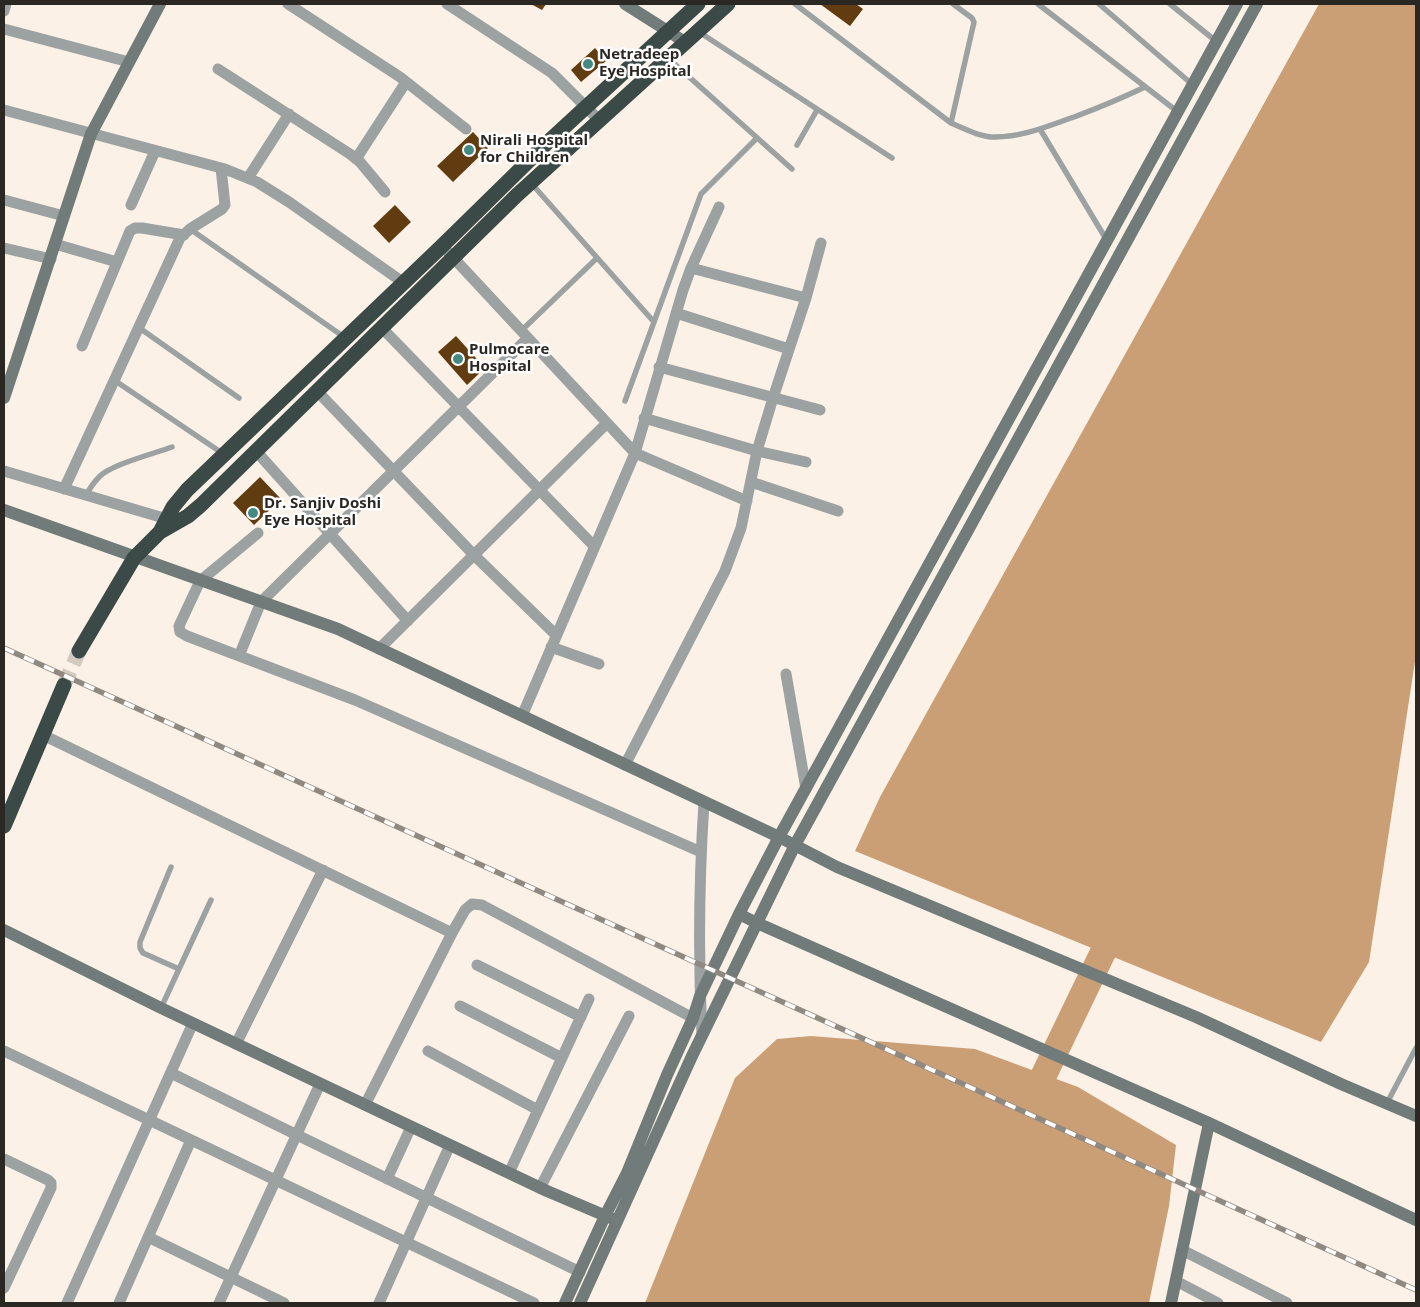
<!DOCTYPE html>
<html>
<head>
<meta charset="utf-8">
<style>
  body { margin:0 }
  #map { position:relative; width:1420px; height:1307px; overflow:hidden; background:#fcf1e6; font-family:"Open Sans",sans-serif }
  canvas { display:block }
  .frame { position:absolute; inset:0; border:5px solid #2b2723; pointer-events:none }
</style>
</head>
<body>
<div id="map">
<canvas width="1420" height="1307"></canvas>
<div class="frame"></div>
</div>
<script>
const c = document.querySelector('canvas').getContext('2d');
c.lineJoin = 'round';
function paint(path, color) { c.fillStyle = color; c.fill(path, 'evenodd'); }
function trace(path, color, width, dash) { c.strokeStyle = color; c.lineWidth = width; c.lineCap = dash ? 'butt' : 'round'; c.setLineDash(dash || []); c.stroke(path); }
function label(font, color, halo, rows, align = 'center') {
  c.font = font + ' "Open Sans",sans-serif'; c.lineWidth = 5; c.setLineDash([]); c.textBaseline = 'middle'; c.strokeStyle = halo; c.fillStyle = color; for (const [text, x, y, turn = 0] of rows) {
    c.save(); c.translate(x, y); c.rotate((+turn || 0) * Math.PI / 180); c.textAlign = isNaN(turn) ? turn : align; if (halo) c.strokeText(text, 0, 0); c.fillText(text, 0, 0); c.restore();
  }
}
paint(new Path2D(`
  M1319,4H1416V655L1369,962L1321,1042L855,851L880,797Z
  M811,1036L975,1049L1078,1087L1176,1145L1169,1206L1149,1303H645L735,1078L777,1039Z`), '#cb9f75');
trace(new Path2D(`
  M1029,1106L1118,921`), '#cb9f75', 26);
paint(new Path2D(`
  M531,4H546L542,10Z
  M820,4H856L863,9L850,26Z
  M595,48L606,61L581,82L571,70Z
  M473,132L488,148L453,182L437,166Z
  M395,205L411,222L389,243L373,226Z
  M456,336L485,368L467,385L438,352Z
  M260,477L281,499L254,525L233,503Z`), '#613c10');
trace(new Path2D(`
  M64,685L79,651`), '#d2c9bf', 15, [15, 8]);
trace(new Path2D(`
  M795,4L951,123C965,129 980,137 995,137C1023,137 1048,126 1074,117C1098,108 1122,98 1145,87
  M1038,4L1178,112
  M1099,4L1193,85
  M1170,4L1217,42
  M699,32L892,158
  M669,59L792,169
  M951,123L974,22L972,18L953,4
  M1040,129L1106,239
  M797,145L817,110
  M531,183L654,322
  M190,229L344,337
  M138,327L239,398
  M521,331L597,258
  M114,380L222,453
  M625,401L701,194L757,138
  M86,495C90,488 94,482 100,476C113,464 153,454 172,447
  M171,867L140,942V948L143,953L179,969
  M161,1008L211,900
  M1387,1103L1416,1048`), '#9ba2a1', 5.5);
trace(new Path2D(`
  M288,4L400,77L466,129
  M447,4L552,73L599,120
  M4,11L6,4
  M4,29L129,62
  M218,69L350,154L360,162L385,192
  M4,110L225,169L257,182L289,202L404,283
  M356,159L406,82
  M248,178L289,114
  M4,200L64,216
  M131,205L155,151
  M55,244L117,262
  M4,248L51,259
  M448,252L635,453L747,501
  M691,268L806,298
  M676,313L789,349
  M381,327L594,546
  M82,346L130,231L135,228H142L184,235
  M659,367L820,410
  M317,391L474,555L556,635
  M644,418L757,451L806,462
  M256,451L408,621
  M4,471L167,519
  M751,482L838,511
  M64,489L180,238L190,229L222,209L225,205L221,168
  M258,533L200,581L179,626L180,632L187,636L355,700L701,852
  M551,647L599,664
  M379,649L607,423
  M239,656L261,602L528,338
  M786,674L806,789
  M522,716L635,453L683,290L691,268L719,207
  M43,735L452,933
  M625,765L725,571L741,528L757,451L773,398L806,298L821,243
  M477,965L581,1017
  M460,1006L562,1058
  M702,1035C698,957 699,880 704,802
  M236,1044L323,870
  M4,1051L534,1303
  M428,1051L538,1110
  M171,1073L297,1135L580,1272
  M365,1105L452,933L465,910L472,904L482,905L693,1018
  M4,1159L48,1180L51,1183V1188L4,1288
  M509,1173L589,999
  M387,1179L411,1127
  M540,1188L629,1016
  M148,1237L284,1303
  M1182,1250L1287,1303
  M1176,1281L1218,1303
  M67,1303L193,1023
  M119,1303L191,1140
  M219,1303L320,1084
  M379,1303L450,1145`), '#9ba2a1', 11);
trace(new Path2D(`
  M625,4L685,42
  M4,398L91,134L160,4
  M4,510L338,629L779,837L837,867L1196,1017L1341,1084L1416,1116
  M739,914L757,923L1209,1123L1416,1220
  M4,930L161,1008L547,1191L613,1219
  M565,1303L605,1216L627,1173L667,1075L693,1018L700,996L739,914L779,837L1237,4
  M580,1303L692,1056L795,845L1257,4
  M1171,1303L1209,1123`), '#717c7a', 12);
trace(new Path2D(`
  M160,532L173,507L187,490L442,246L548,142L698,4
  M79,651L134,558L160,532L188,516L201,505L517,195L728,4
  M4,826L64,685`), '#3b4947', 15);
const rail = new Path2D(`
  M4,648L1416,1290`);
trace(rail, '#908981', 5.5);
trace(rail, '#fff', 4, [11]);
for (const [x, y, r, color] of [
  [588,64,6,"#448a83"],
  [469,150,6,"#448a83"],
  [458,359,6,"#448a83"],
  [253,513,6,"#448a83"]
]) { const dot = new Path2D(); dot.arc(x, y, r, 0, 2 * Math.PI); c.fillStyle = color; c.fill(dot); trace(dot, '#fff', 2); }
label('bold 15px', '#2b2723', '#fff', [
  ["Netradeep",599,55],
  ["Eye Hospital",599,72],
  ["Nirali Hospital",480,141],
  ["for Children",480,158],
  ["Pulmocare",469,350],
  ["Hospital",469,367],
  ["Dr. Sanjiv Doshi",264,504],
  ["Eye Hospital",264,521]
], 'left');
</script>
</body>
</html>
